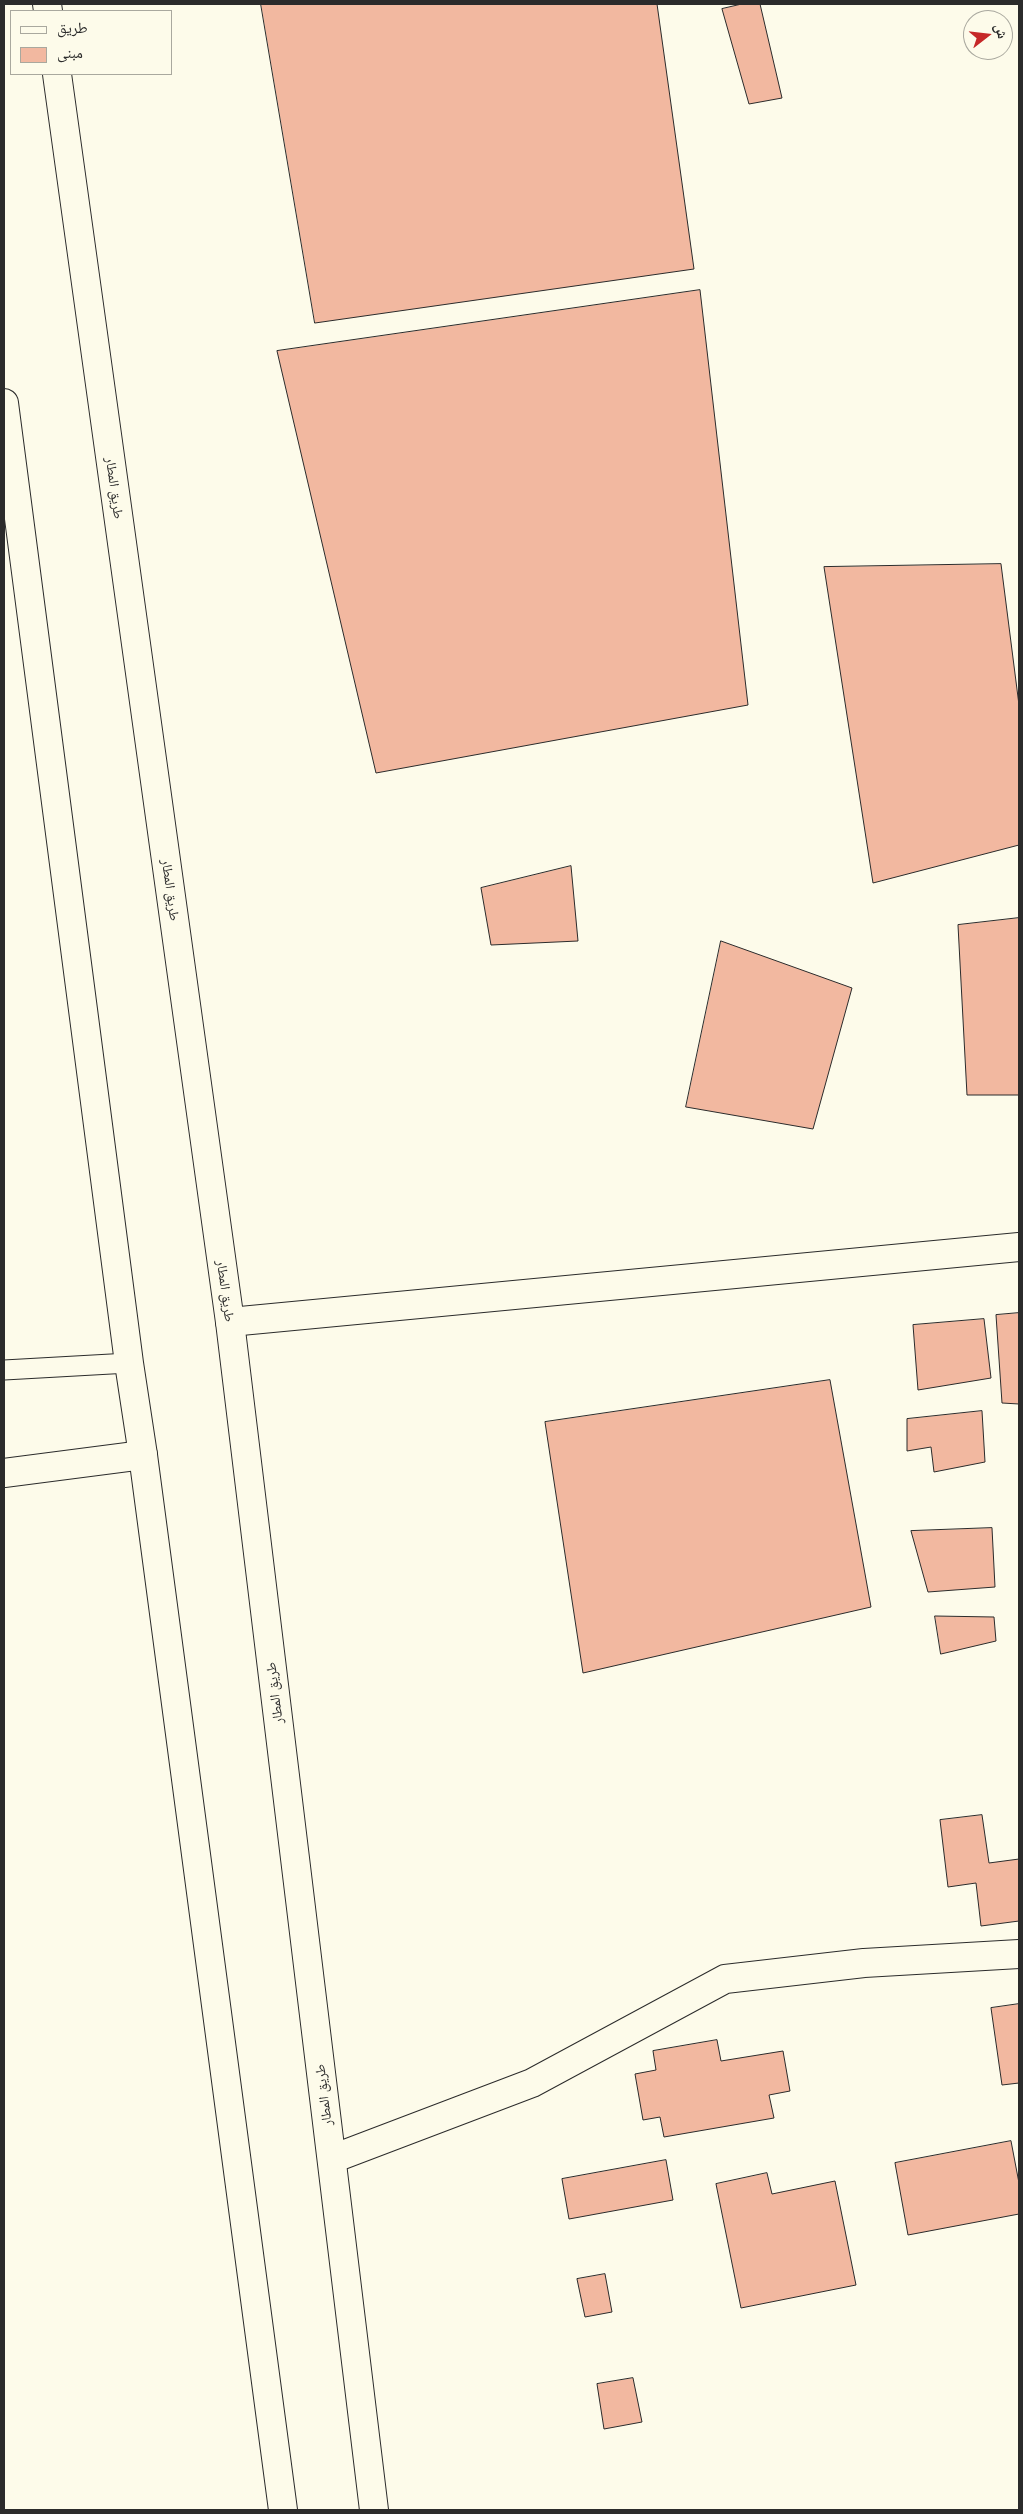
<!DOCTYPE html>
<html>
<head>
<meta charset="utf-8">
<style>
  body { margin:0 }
  #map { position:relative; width:1023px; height:2514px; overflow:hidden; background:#fdfbea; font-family:"Noto Sans","Noto Naskh Arabic",sans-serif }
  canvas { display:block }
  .frame { position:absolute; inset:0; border:5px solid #2b2b2b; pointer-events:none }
  .legend { position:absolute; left:10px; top:10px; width:162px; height:65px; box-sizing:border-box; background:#fdfbea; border:1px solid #a9a89e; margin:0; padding:6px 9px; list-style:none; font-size:15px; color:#2b2b2b }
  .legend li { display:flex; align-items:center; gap:10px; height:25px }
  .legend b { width:25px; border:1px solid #a9a89e }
  .north { position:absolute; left:963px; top:10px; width:50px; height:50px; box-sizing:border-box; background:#fdfbea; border:1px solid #a9a89e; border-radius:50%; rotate:74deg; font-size:14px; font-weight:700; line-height:20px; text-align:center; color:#2b2b2b }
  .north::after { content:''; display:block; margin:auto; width:18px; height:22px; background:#c62828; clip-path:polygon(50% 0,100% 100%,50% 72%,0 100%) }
</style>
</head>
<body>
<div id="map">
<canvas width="1023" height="2514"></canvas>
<div class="frame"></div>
<ul class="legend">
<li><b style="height:6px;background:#fdfbea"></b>طريق</li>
<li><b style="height:14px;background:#f2b8a0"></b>مبنى</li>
</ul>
<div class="north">ش</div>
</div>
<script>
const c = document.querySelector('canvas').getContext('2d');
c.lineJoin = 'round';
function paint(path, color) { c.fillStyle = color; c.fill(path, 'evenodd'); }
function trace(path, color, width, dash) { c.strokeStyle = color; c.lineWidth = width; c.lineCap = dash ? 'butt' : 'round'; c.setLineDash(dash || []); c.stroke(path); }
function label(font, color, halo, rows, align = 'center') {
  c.font = font + ' "Noto Sans","Noto Naskh Arabic",sans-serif'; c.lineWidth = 4; c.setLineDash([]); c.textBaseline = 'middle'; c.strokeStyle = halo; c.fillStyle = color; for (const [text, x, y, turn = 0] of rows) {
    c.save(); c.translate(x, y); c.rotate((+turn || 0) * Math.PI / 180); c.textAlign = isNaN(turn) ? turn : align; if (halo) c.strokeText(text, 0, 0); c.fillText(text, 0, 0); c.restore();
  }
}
const building = new Path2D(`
  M261,4H657L694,269L315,323Z
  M742,4H760L782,98L749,104L722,9Z
  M700,290L748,705L376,773L277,351Z
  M1001,564L1019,705V845L873,883L824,567Z
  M571,866L578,941L491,945L481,888Z
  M1019,918V1095H967L958,925Z
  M721,941L852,988L813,1129L686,1107Z
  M1019,1313V1404L1002,1403L996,1315Z
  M984,1319L991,1378L918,1390L913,1325Z
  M830,1380L871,1607L583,1673L545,1422Z
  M982,1411L985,1462L934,1472L931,1447L907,1451V1419Z
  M992,1528L995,1587L928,1592L911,1531Z
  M935,1616L994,1617L996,1641L941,1654Z
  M982,1815L989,1863L1019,1859V1921L981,1926L976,1883L948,1887L940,1820Z
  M1019,2004V2083L1002,2085L991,2008Z
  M717,2040L721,2061L783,2051L790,2091L769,2095L774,2118L664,2137L660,2117L643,2120L635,2074L656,2070L653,2051Z
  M1011,2141L1019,2183V2214L908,2235L895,2163Z
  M666,2160L673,2200L569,2219L562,2179Z
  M767,2173L772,2194L835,2181L856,2285L741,2308L716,2184Z
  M605,2274L612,2312L585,2317L577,2279Z
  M633,2378L642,2422L604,2429L597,2384Z`);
paint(building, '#f2b8a0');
trace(building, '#2b2b2b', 1);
const lane = new Path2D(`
  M4,1370L129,1363`);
const street = new Path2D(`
  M230,1322L1019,1247
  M4,1473L143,1455
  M332,2159L532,2083L725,1979L864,1963L1019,1954`);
const highway = new Path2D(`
  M47,4L48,11
  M57,74L230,1322L374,2510
  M4,403L129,1363L143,1455L283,2510`);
trace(lane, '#2b2b2b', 21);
trace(street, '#2b2b2b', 30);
trace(highway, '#2b2b2b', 30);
trace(lane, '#fdfbea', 19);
trace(street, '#fdfbea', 28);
trace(highway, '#fdfbea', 28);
label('14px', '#2b2b2b', '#fdfbea', [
  ["طريق المطار",114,488,82],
  ["طريق المطار",170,890,82],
  ["طريق المطار",225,1291,82],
  ["طريق المطار",275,1693,-97],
  ["طريق المطار",324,2095,-97]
]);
</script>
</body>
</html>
